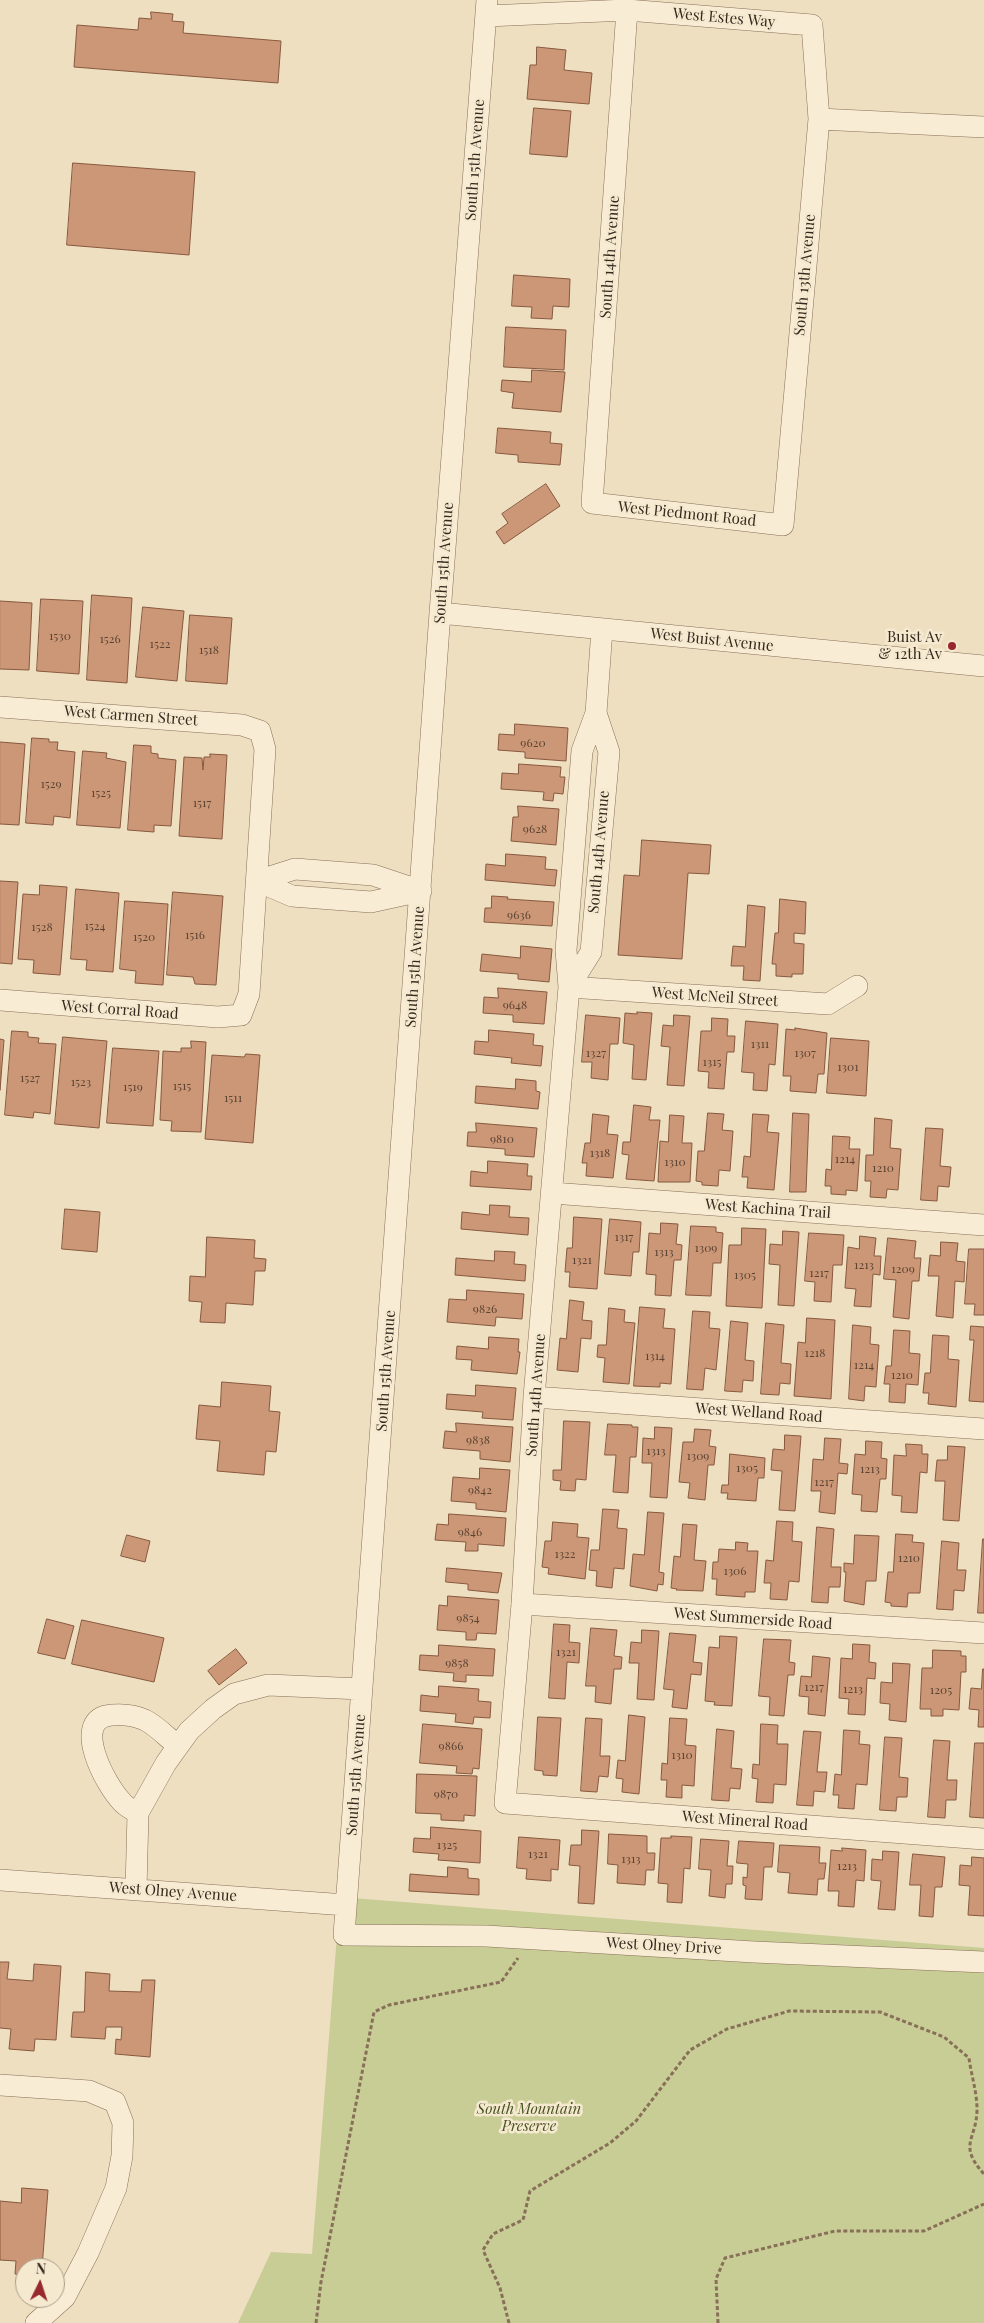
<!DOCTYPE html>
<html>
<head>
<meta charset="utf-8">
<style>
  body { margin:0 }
  #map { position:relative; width:984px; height:2323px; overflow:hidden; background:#eedfc1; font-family:"Playfair Display",serif }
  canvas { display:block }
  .north { position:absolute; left:15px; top:2258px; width:50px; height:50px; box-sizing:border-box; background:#f5e9d0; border:1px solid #a99c88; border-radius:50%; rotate:4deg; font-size:14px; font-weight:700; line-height:20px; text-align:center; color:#37281d }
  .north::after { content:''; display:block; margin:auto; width:18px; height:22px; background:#97282e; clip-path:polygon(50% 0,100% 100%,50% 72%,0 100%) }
</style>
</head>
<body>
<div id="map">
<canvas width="984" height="2323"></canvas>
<div class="north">N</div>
</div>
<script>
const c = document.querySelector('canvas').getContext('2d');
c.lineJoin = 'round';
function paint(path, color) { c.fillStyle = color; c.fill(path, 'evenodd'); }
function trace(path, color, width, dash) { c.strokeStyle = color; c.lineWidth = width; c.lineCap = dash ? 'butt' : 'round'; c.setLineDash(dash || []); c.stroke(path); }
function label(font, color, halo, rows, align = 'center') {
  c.font = font + ' "Playfair Display",serif'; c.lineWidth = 5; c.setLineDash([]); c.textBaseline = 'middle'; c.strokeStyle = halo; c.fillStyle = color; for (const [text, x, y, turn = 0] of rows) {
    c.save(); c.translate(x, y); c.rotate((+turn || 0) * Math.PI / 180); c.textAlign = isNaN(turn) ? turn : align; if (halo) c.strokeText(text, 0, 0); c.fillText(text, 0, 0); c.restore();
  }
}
paint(new Path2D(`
  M340,1897L984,1948V2323H238L271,2252L312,2254Z`), '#c8cc95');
const building = new Path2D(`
  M151,12L173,14L172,21L184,22L183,33L281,41L278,83L74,67L77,25L138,30L139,18L151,19Z
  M537,47L566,50L564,70L592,73L589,104L527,99L530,65H536Z
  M534,108L571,111L567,157L530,154Z
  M73,163L195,172L189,255L67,245Z
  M514,275L570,279L569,307L553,306L552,319L531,318L532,307L512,306Z
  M506,327L566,330L564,370L504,367Z
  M532,370L565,372L561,412L512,408L514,393L501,391L502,380L531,382Z
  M498,428L551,432L550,443L562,444L560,465L518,462V455L496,453Z
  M546,484L560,506L504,544L496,532L508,523L502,514Z
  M92,595L132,598L127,683L87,680Z
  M41,599L83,601L79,674L37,671Z
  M0,601L32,603L29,670L0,669Z
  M143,607L184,611L177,681L136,677Z
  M190,615L232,618L227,684L186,681Z
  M515,724L568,728L566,761L525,758V752L498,750L499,734L514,735Z
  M32,738L49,739V742H58L57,750L75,752L70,818L54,816L53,825L26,823Z
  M0,742L25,744L19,825L0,824Z
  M134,745L151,746V753L158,754V758L176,760L171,826L154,825V832L128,830Z
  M83,751L107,753L106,758L126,762L120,828L77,825Z
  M210,754L227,755L222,839L179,836L184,757L202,758L203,770L204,757H210Z
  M519,764L561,767L560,777H565L563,794L554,793L553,801L543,800L544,792L501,789L502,773L518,774Z
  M518,806L559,809L556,845L511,841L513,817H518Z
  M642,840L711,845L709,874L688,873L682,959L618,955L624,875L639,876Z
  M506,854L546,857L545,869L557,870L555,886L485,880L486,864L505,866Z
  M0,881L18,882L12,964L0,963Z
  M40,885L67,887L60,975L33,973L34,960L18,959L23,894L39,895Z
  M76,889L119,893L113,972L86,970L87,960L71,959Z
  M173,892L223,896L216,985L195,984L193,977L167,975Z
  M492,896L508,897L507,899L554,902L552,926L484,922L485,908H491Z
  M780,899L806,902L805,934L794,933V943L804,944L803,974H792V977L776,976V964H772L775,933H778Z
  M125,901L168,904L163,985L135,983L136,971L120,969Z
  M748,905L765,907L760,981L743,980L744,966H731L733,946L745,947Z
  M521,946L552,949L549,982L518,979V974L480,971L482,954L520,958Z
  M498,988L547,992L544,1024L513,1022V1015L483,1013L484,997L498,998Z
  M637,1012L652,1013L646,1080L632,1079L634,1045L623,1043L625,1013L637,1014Z
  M586,1015L620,1018L618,1044H610L608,1080L591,1078L592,1062H582Z
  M674,1015L690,1016L684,1086L667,1085L670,1047L661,1046L663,1025L673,1026Z
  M712,1018L728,1019L727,1036H735L734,1052H727L724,1089L708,1088L709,1072L698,1071L701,1031H711Z
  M746,1021L778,1024L775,1065L769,1064L767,1091L753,1090L754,1073L742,1072Z
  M795,1028L827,1033L824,1074H818L816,1093L790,1091L791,1076H783L786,1029L795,1030Z
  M489,1030L534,1034L533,1045L543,1046L541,1066L511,1063L512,1058L474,1054L475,1041L488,1042Z
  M12,1031L28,1032V1037L39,1038L38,1043L56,1044L50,1114L34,1112L33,1118L5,1115Z
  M63,1037L107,1041L99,1128L55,1124Z
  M831,1038L869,1041L866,1096L827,1093Z
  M0,1039L4,1040L0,1090Z
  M191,1041L206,1042L201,1132L171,1131L172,1121L160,1120L163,1051L181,1052V1048H191Z
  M113,1048L159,1051L153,1126L107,1123Z
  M246,1054L260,1055L253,1143L205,1139L212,1055L244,1057Z
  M516,1079L536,1081V1091L540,1092L538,1109L475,1103L476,1086L515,1089Z
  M634,1105L651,1107L649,1120H660L654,1181L626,1179L629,1155L622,1154L623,1142H630Z
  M708,1113L724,1114L722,1130L733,1131L730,1171L719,1170L718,1186L702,1185V1182L696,1181L698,1151H704Z
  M793,1113L809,1114L806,1192H790Z
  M593,1114L609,1116L607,1134L618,1135L613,1178L586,1176L587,1163H582L585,1143H590Z
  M753,1114L769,1115L767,1132L779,1133L774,1190L747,1188L748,1177H742L744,1156L750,1157Z
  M670,1115L684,1116L682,1143H692L690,1182H658L660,1141L668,1142Z
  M875,1118L892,1120L890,1148L901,1149L898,1190L887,1189L886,1198L870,1197L871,1181H865L866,1155H873Z
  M476,1123L537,1128L534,1157L505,1155V1149L467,1146L468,1132H476Z
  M926,1128L943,1129L940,1166L951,1167L949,1187L938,1186L937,1201L921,1200Z
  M833,1136L850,1137L849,1149H860L857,1191L846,1190V1195L831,1194V1186H825L826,1169L831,1170Z
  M488,1161L528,1164L527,1176H532L531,1190L470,1186L471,1171L487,1173Z
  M490,1205L510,1206L509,1217L529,1218L528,1235L461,1229L462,1212L489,1215Z
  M65,1209L100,1212L97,1252L62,1249Z
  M574,1217L602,1219L597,1289L569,1287L570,1272H565L567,1248H572Z
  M610,1219L641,1222L639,1252H633L631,1276L605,1274Z
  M661,1223L678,1224L676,1244L682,1245L681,1260H674L671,1296L655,1295L656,1275L646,1274L649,1233L660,1234Z
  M691,1226L716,1227V1232L723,1233L721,1263H713L711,1296L686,1295Z
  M742,1228L766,1229L762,1308L726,1306L729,1245H741Z
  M783,1231L799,1232L794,1306L778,1305L780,1265L769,1264L770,1244L782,1245Z
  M809,1233L844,1235L842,1265H833L831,1302L814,1301L815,1282L805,1281Z
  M860,1236L876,1238L874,1256H881L880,1275L873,1274L871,1307L854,1306L856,1289L845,1288L848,1247L859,1249Z
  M207,1237L255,1240L254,1258L266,1259L265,1271H255L253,1305L226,1303L225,1323L200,1322L202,1302L189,1301L190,1276L205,1277Z
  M888,1238L916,1241L914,1258H921L919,1281H912L909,1319L893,1317L896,1280L884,1279Z
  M941,1242L958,1243L956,1261L965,1262L964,1282L955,1281L953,1318L936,1316L939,1276H928L930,1255L940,1256Z
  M969,1249H984V1315H974L975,1304H965Z
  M495,1251L515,1252L514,1264L526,1265L525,1281L455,1275L456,1258L494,1261Z
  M467,1290L524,1294L522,1319L496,1317L495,1326L447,1322L449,1299L466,1300Z
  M570,1300L584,1302L582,1320L592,1321L591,1339L581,1338L578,1372L557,1370L560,1338L566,1339Z
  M640,1307L665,1309L663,1328L675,1329L671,1384L660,1383V1387L634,1386Z
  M609,1308L625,1310L624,1322L635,1323L629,1384L603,1382L605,1358L597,1357L598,1345H606Z
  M693,1311L710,1312L709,1328L720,1329L716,1370L705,1368L703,1390L687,1389Z
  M807,1318L835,1320L831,1399L794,1396L798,1342L805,1343Z
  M731,1321L748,1323L745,1360L754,1361L753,1381L743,1380L742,1392L725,1391Z
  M766,1323L784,1325L781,1363L791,1364L790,1384L780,1383L779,1395L761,1394Z
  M853,1325L871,1327L870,1344L879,1345L876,1387L865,1386L864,1401L849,1399Z
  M971,1326L984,1327V1402L969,1401L974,1340H970Z
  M894,1330L910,1331L909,1353L920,1354L918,1385L906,1384L905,1403L889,1402L890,1384H884L886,1366H891Z
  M933,1335L949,1336L948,1359L959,1360L956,1407L928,1404L929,1393H923L925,1373H930Z
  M489,1337L519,1339L518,1352H520L517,1374L471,1370L472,1360L456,1359L457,1346L488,1349Z
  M222,1382L271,1386L269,1411L280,1412L276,1452L266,1451L264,1475L217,1471L220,1441L196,1439L199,1405L220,1407Z
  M476,1385L516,1388L513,1420L482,1418L483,1412L446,1409L447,1394L475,1396Z
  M564,1421L590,1422L586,1480L576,1479L575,1491L560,1490L561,1481L553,1480V1470H561Z
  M456,1423L513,1427L510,1462L480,1459V1451L443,1448L445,1431L456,1432Z
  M608,1424L632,1425V1427H638L636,1457H630L628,1493L613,1492L616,1455H605Z
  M655,1427L672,1428L667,1498L650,1497L652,1463H642L643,1438L654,1439Z
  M695,1429L711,1430L709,1446L716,1447L714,1465H708L705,1500L688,1498L690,1483L679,1482L683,1442H693Z
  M785,1435L801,1436L795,1511L779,1510L782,1471L771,1470L773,1449L784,1450Z
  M825,1438L841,1439L839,1463L848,1464L847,1474L838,1473L835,1514L819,1512L821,1491H811L813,1459L823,1460Z
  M866,1441L882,1442L881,1458L887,1459L886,1479H880L877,1512L861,1511L862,1495L852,1494L855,1454L865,1455Z
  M906,1444L922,1445V1454H928L927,1473L920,1472L917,1513L901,1512L902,1496L892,1495L894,1455L906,1456Z
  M948,1446L965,1447L959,1521L943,1520L945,1481H935L937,1460H947Z
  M730,1454L765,1458L764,1478H758L756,1501L727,1499L728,1493H721L722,1485H728Z
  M480,1468L510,1470L506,1512L476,1509V1503L451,1501L453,1477L479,1479Z
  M603,1509L619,1510L617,1528L627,1529L624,1569L614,1568L612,1588L596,1586L597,1571L589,1570L591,1550H599Z
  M648,1512L664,1513L659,1572L664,1573L663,1585L658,1584L657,1591L630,1586L633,1554L644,1555Z
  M449,1514L506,1518L504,1546L478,1544V1551H465L466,1542L435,1540L437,1524L448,1525Z
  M777,1521L793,1522L792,1541L802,1542L799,1582L789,1581L787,1600L770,1599L771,1583H764L766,1560L773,1561Z
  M553,1522L578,1524L577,1537L589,1538L585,1579L548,1574L549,1568L542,1567L545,1541H551Z
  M683,1524L697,1525L694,1560L706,1561L703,1591L676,1590L677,1589L671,1588L674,1556L680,1557Z
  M817,1527L834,1529L831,1567H841L840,1587H829L828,1603L812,1602Z
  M896,1534L913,1535L912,1542L924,1543L920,1593H908L907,1607L891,1606V1603L885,1602L888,1572H893Z
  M127,1535L150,1541L145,1562L121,1556Z
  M855,1535L879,1536L876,1581H866L864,1605L844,1601L846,1572H844V1563L853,1564Z
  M983,1539H984V1613H978Z
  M942,1541L959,1543L957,1570H966L964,1591L954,1590L953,1610L937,1609Z
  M736,1542L748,1543L747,1551H758L755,1592H745V1597L716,1595L717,1579H712L713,1562H718L719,1549L735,1550Z
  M447,1568L502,1573L498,1593L468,1590V1584L446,1582Z
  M448,1596L499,1600L496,1634L477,1633L476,1640H466V1632L437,1630L439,1605L447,1606Z
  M47,1619L74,1626L65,1659L38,1653Z
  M82,1620L164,1638L154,1682L72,1664Z
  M554,1624L570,1625L569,1642L580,1643L579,1663L567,1662L565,1699L549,1698Z
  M591,1628L617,1630L614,1656L622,1657L621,1669H614L611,1704L595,1702L596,1686H586Z
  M642,1630L659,1631L654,1700L637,1699L639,1663H629L631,1642L641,1643Z
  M670,1633L696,1635L693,1662L702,1663L701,1675L691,1674L687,1709L672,1707L674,1690L664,1689Z
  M720,1636L737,1637L732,1706L714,1705L715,1702L705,1701L709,1647L719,1648Z
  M764,1639L791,1640L789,1662L795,1663L794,1675H788L784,1716L769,1715L770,1697L759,1696Z
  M853,1644L870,1645L869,1662L876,1663L875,1679L867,1678L865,1715L848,1714L849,1699L839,1698L841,1658L852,1659Z
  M439,1645L495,1649L493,1676L466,1675V1682L453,1681L454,1673L419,1670L420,1655L438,1656Z
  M236,1649L247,1663L219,1685L208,1671Z
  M933,1650L961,1651V1656H966V1672H961L959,1710L943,1709V1716H931V1709H920L922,1668H932Z
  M813,1656L830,1658L825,1716L808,1714L809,1697L799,1696L801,1676L811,1677Z
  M893,1663L910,1664L906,1722L889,1720L890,1704L880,1703L881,1682L892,1683Z
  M983,1669H984V1727H978L979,1710L969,1709L971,1688L981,1689Z
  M439,1686L479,1689L478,1701L491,1702L490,1718L474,1717L473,1724L455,1722L456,1714L420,1711L421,1695L438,1697Z
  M629,1715L645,1717L639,1794L622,1792L623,1779L616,1778L618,1760L625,1761Z
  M538,1717L561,1718L557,1776L543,1775V1771L535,1770Z
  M586,1718L602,1719L600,1756H610L608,1777L599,1776L597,1792L581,1791Z
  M670,1718L687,1719L685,1745L696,1746L694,1786L682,1785V1798L666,1797L667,1780H661L662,1763L667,1764Z
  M423,1724L482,1729L479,1769L473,1768L472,1774L456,1773L457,1766L420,1763Z
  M761,1724L778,1725L777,1744H788L786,1785L774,1784L773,1803L756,1802L758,1779L752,1778L753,1764L759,1765Z
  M717,1729L734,1731L731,1768L742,1769L740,1789L730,1788L729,1801L712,1800Z
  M844,1730L860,1731L859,1744L870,1745L867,1785L856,1784L854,1809L838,1808L839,1795H833L835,1774L841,1775Z
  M804,1731L821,1732L817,1772H827L825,1792L814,1791L813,1806L797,1805Z
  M885,1737L902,1738L899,1777L908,1778L907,1797H897L896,1811L880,1810Z
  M934,1740L950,1741L947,1780H957L956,1800H946L945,1818L928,1817Z
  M975,1743H984V1818L970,1817Z
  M417,1774L477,1776L475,1816L464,1815V1821L441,1820V1814L416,1813Z
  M431,1827L481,1831L480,1863L438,1860L439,1854L413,1852L414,1838L430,1839Z
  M582,1830L599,1831L594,1904L578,1903L580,1866L569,1865L571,1845H581Z
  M609,1834L647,1836V1853H655L654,1870H646L645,1885L617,1883L618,1865L608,1864Z
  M671,1836L692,1837L690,1869L684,1868L682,1903L667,1902L668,1884L658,1883L661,1838H671Z
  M519,1837L560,1840L558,1870L551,1869V1881L526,1879L527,1869L517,1868Z
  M701,1839L729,1841L727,1866H733L732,1884H726L725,1898L709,1896L711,1870L699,1869Z
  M739,1841L774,1843L772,1867H764L762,1900L745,1899L746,1886L743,1885V1877L747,1878L748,1864L737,1863Z
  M780,1845L820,1847L819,1863H826L824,1879H818L817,1895L788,1893L790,1873L778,1872Z
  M842,1848L866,1850L864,1881L856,1880L854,1907L838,1906L839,1891H828L831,1850L842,1851Z
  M883,1851L899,1852L895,1910L878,1909L881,1881L871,1880L872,1859L882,1860Z
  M913,1854L945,1857L942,1887H935L933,1917L919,1916L921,1885H910Z
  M972,1857L984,1858V1916L968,1915L970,1886L959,1885L960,1865L971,1866Z
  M448,1867L468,1869V1878L479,1879V1895L409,1891L410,1874L447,1877Z
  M0,1962H9L7,1979L33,1981L34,1964L61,1966L56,2040L35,2039L34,2051L9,2049L11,2029L0,2028Z
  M86,1972L110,1974L109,1991L141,1992L142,1980H155L150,2057L115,2054L116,2039L121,2040L122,2027H106L105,2039L71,2037L73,2012H84Z
  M22,2188L48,2190L42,2268H25V2275L15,2274L16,2261L0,2260V2201L21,2203Z`);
paint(building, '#cc9776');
trace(building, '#87583e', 1);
const minor = new Path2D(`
  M487,0L440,613L344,1935L486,1936L754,1952L984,1962
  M486,16L627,10L812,25L819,119L783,525L592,503L627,10
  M819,119L984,127
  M440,613L984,666
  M602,629L596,713L582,751L566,950L569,987L534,1397L522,1604L505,1803L984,1839
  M0,707L242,725L260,731L265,749L249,994L241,1015L218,1017L0,1000
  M257,881L295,869L373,875L421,891
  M257,881L292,896L371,902L421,891
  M569,987L828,1004L857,986
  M569,987L591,952L609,752L596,713
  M552,1193L984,1225
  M534,1397L984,1429
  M522,1604L984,1633
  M138,1813C133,1810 126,1807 122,1802C106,1786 69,1718 112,1715C123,1714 134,1715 145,1720C157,1726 168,1738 178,1746
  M0,1880L346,1905
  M136,1890L138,1813L166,1763L189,1731L213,1709L234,1694L268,1685L362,1689
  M0,2085L89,2091L115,2102L123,2123L122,2156L116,2188L88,2253L65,2297L36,2323`);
trace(minor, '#876f58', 22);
trace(new Path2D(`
  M316,2323L321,2282L374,2012L389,2005L501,1982L518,1958
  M509,2323L500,2288L483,2250L493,2234L523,2220L530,2191L610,2143L636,2121L690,2050L727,2029L789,2011L880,2012L944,2037L969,2058C971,2074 977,2092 977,2109C977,2140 957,2144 984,2174
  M718,2323L716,2279L725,2258L835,2231H924L984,2204`), '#876f58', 3, [4, 2.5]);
trace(minor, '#f9ecd4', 21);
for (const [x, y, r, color] of [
  [952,646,5,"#97282e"]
]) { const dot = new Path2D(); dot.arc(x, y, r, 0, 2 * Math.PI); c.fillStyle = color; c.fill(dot); trace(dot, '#f5e9d0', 2); }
label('12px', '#5c4433', null, [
  ["1530",60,636],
  ["1526",110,639],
  ["1522",160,644],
  ["1518",209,650],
  ["9620",533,743],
  ["1529",51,784],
  ["1525",101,793],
  ["1517",202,803],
  ["9628",535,829],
  ["9636",519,915],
  ["1524",95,926],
  ["1528",42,927],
  ["1516",195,935],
  ["1520",144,937],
  ["9648",515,1005],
  ["1311",760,1044],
  ["1327",596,1053],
  ["1307",805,1053],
  ["1315",712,1062],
  ["1301",848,1067],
  ["1527",30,1078],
  ["1523",81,1082],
  ["1515",182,1086],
  ["1519",133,1087],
  ["1511",233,1098],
  ["9810",502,1139],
  ["1318",600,1153],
  ["1214",845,1159],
  ["1310",675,1162],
  ["1210",883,1168],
  ["1317",624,1237],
  ["1309",706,1248],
  ["1313",664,1252],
  ["1321",582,1260],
  ["1213",864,1265],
  ["1209",903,1269],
  ["1217",819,1273],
  ["1305",745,1275],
  ["9826",485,1309],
  ["1218",815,1353],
  ["1314",655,1356],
  ["1214",864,1365],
  ["1210",902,1375],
  ["9838",478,1440],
  ["1313",656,1451],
  ["1309",698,1456],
  ["1305",747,1468],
  ["1213",870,1469],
  ["1217",824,1482],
  ["9842",480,1490],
  ["9846",470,1532],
  ["1322",565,1554],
  ["1210",909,1558],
  ["1306",735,1571],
  ["9854",468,1618],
  ["1321",566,1652],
  ["9858",457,1663],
  ["1217",814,1687],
  ["1213",853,1689],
  ["1205",941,1690],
  ["9866",451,1746],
  ["1310",682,1755],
  ["9870",446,1794],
  ["1325",447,1845],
  ["1321",538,1854],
  ["1313",631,1859],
  ["1213",847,1866]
]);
label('15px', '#37281d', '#f5e9d0', [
  ["West Estes Way",724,18,5],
  ["South 15th Avenue",475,160,-86],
  ["South 14th Avenue",610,257,-86],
  ["South 13th Avenue",805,275,-85],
  ["West Piedmont Road",687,514,6],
  ["South 15th Avenue",444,563,-86],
  ["West Buist Avenue",712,640,6],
  ["West Carmen Street",131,716,4],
  ["South 14th Avenue",599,852,-85],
  ["South 15th Avenue",415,967,-86],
  ["West McNeil Street",715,997,4],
  ["West Corral Road",120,1010,4],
  ["West Kachina Trail",768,1209,4],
  ["South 15th Avenue",386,1371,-86],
  ["South 14th Avenue",536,1395,-86],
  ["West Welland Road",759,1413,4],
  ["West Summerside Road",753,1619,4],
  ["South 15th Avenue",356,1775,-86],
  ["West Mineral Road",745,1821,4],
  ["West Olney Avenue",173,1892,4],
  ["West Olney Drive",664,1946,3]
]);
label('15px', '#37281d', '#f5e9d0', [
  ["Buist Av",942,637],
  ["& 12th Av",942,654]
], 'right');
label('italic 15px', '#495423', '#f5e9d0', [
  ["South Mountain",529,2109],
  ["Preserve",529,2126]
]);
</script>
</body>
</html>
